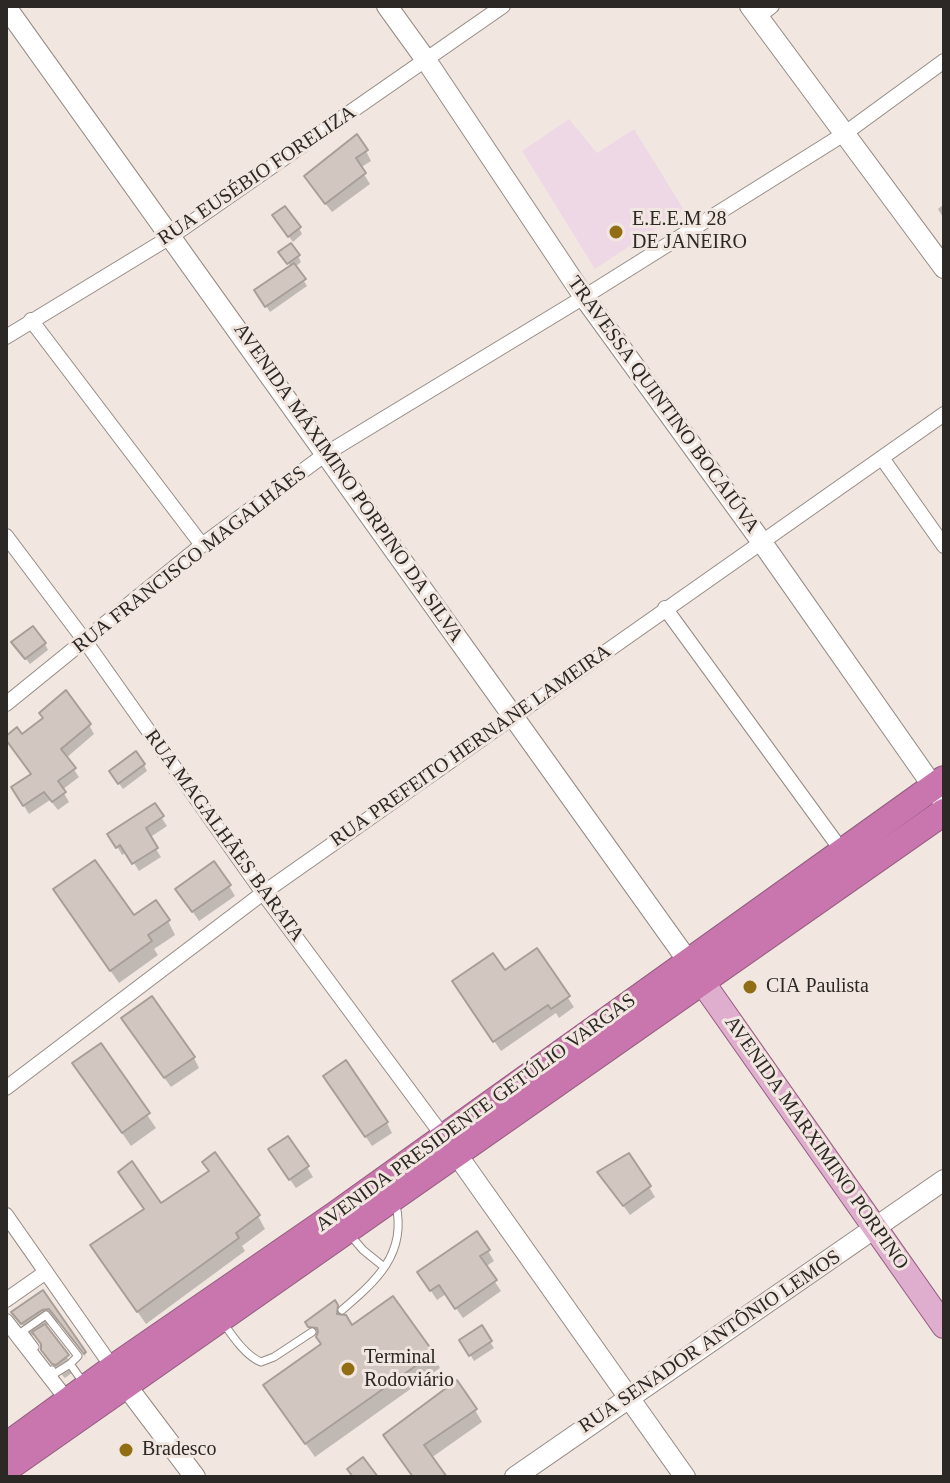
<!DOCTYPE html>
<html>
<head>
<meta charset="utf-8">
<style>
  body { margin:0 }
  #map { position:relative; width:950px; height:1483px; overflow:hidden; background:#f1e7e0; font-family:"Times New Roman",serif }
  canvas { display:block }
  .frame { position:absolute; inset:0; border:8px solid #2c2825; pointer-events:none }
</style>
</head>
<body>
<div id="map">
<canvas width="950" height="1483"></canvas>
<div class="frame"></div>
</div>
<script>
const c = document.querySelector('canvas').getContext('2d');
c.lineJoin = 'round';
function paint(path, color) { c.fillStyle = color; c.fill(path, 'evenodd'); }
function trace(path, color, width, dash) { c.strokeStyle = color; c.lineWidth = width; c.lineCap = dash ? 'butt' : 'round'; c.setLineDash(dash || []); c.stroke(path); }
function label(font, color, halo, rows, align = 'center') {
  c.font = font + ' "Times New Roman",serif'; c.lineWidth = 6; c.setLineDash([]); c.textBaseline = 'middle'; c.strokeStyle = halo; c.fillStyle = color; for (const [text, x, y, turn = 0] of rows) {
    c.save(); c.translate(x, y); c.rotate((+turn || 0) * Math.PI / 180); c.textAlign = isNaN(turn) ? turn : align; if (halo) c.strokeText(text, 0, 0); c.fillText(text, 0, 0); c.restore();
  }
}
paint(new Path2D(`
  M569,119L597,153L634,129L684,210L595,269L522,151Z`), '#eed8e5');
paint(new Path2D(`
  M366,151L371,161L360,168L370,184L332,212L312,186Z
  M944,204V219L938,209Z
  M278,222L299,228L302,234L293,242Z
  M298,256L301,262L295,267L307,286L270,312L256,290L291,267L285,259Z
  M45,644L48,650L30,664L18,649Z
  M89,725L94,734L66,758L79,777L62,790L69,802L58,810L50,800L29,814L13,788L33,775L22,736Z
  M144,765L147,771L123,789L115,778Z
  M154,806L167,826L149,838L161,857L139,871L127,852L122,855L110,834Z
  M229,886L235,896L199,921L184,899Z
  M63,903L133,918L168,921L175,935L154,949L158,955L119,983Z
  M536,951L574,1007L559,1018L556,1013L501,1051L460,992L505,973Z
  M129,1029L194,1058L199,1068L171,1087Z
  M100,1046L156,1128L131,1146L83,1077Z
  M332,1086L387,1123L392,1133L372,1146Z
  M276,1160L307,1167L313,1177L296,1188Z
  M606,1182L649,1187L655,1197L630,1215Z
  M161,1206L258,1216L265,1229L242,1246L245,1251L146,1324L100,1258Z
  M488,1251L494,1261L485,1267L501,1291L463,1318L446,1294L437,1300L425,1282Z
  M42,1292L88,1360L59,1323H50L45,1327L76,1370L65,1378L51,1364L35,1334L30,1337L14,1312Z
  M335,1303L352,1327L432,1354L440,1368L315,1457L274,1399L323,1345L307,1322Z
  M481,1328L494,1348L474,1361L462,1341Z
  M475,1410L482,1422L431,1458L445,1477H414L393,1448Z`), '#0003');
const building = new Path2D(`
  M357,134L368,150L356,158L366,173L325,204L304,176Z
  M285,206L301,227L288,237L272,215Z
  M291,243L300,255L287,264L278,252Z
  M294,263L306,279L265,307L254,290Z
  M33,626L46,643L25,659L11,642Z
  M66,690L91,724L61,749L76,768L58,781L66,792L52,802L44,792L23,806L11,787L31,774L6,740V736L17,727L22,734L43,718L39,713Z
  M136,751L145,764L118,784L109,771Z
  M155,803L164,816L146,828L158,848L132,864L120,845L116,848L107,834Z
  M95,860L134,915L156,900L170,920L148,935L152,941L110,971L53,889Z
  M214,861L231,885L192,912L175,889Z
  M537,948L570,996L551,1009L548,1005L493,1042L452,981L493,953L505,970Z
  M152,996L195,1057L164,1078L121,1018Z
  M101,1043L150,1113L122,1133L72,1063Z
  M346,1060L388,1122L365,1137L323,1076Z
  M288,1136L309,1166L289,1180L268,1149Z
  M215,1152L260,1215L236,1233L239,1238L137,1312L90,1245L144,1209L118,1172L132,1161L161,1203L209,1171L202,1162Z
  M629,1153L651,1186L623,1206L597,1172Z
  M477,1231L490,1250L480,1256L497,1280L455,1309L439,1285L430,1291L417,1272Z
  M43,1290L86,1352L84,1354L49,1309L42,1310L21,1324L11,1312Z
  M393,1296L434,1353L305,1444L263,1385L321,1344L316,1337L318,1332L317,1328L308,1327L305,1322L335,1300L338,1305L337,1314L346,1315L352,1325Z
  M45,1324L69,1355L56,1365L52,1364L41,1350V1344L32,1332Z
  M482,1325L492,1341L469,1356L459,1340Z
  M457,1380L477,1409L424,1445L447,1477H413L383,1435Z
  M363,1457L378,1477H353L347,1469Z`);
paint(building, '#d1c6c0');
trace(building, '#a89e98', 2);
const lane = new Path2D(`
  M351,1236L363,1250L384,1267
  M342,1310C376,1281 407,1254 396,1205
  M224,1324C233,1337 246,1356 261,1362L274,1357L312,1332
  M35,1347L23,1331L46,1315L78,1356L70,1364L83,1382
  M52,1370L54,1374L70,1364`);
const street = new Path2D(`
  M758,17L772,6
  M31,320L202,545
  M6,337L172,236L503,6
  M882,458L944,546
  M6,536L85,641L263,893L443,1136
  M665,608L842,851
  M6,704L202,545L327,453L584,297L844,134L944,61
  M6,1088L263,893L944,414
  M6,1215L113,1368
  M6,1300L46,1272
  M6,1321L68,1401`);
const secondary = new Path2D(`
  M387,6L426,60L584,297L761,541L944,802
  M750,6L944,268
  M6,7L688,961
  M448,1142L685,1477
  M118,1375L195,1477
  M515,1477L944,1180`);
const primary = new Path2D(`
  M691,966L944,1326`);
const highway = new Path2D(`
  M6,1446L113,1368L335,1215L944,779
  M6,1469L944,812`);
trace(lane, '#948a84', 9);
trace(street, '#948a84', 16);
trace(secondary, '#948a84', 22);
trace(primary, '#925b7e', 26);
trace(highway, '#925b7e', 28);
trace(lane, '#fff', 7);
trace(street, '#fff', 14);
trace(secondary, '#fff', 20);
trace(primary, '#dfadce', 24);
trace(highway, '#c976ae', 26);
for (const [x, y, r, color] of [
  [616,232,8,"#916d13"],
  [750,987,8,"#916d13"],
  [348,1369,8,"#916d13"],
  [126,1450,8,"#916d13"]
]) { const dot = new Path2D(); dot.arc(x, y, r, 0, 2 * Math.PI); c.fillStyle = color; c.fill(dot); trace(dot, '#f1e7e0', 3); }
label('20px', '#2c2825', '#f1e7e0', [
  ["RUA EUSÉBIO FORELIZA",257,176,-34],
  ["TRAVESSA QUINTINO BOCAIÚVA",663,405,54],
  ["AVENIDA MÁXIMINO PORPINO DA SILVA",348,483,55],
  ["RUA FRANCISCO MAGALHÃES",190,560,-38],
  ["RUA PREFEITO HERNANE LAMEIRA",471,746,-35],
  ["RUA MAGALHÃES BARATA",224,836,54],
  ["AVENIDA PRESIDENTE GETÚLIO VARGAS",476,1113,-36],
  ["AVENIDA MARXIMINO PORPINO",816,1143,55],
  ["RUA SENADOR ANTÔNIO LEMOS",710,1342,-34]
]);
label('20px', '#2c2825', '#f1e7e0', [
  ["E.E.E.M 28",632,220],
  ["DE JANEIRO",632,243],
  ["CIA Paulista",766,987],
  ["Terminal",364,1358],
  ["Rodoviário",364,1381],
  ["Bradesco",142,1450]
], 'left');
</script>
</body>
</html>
